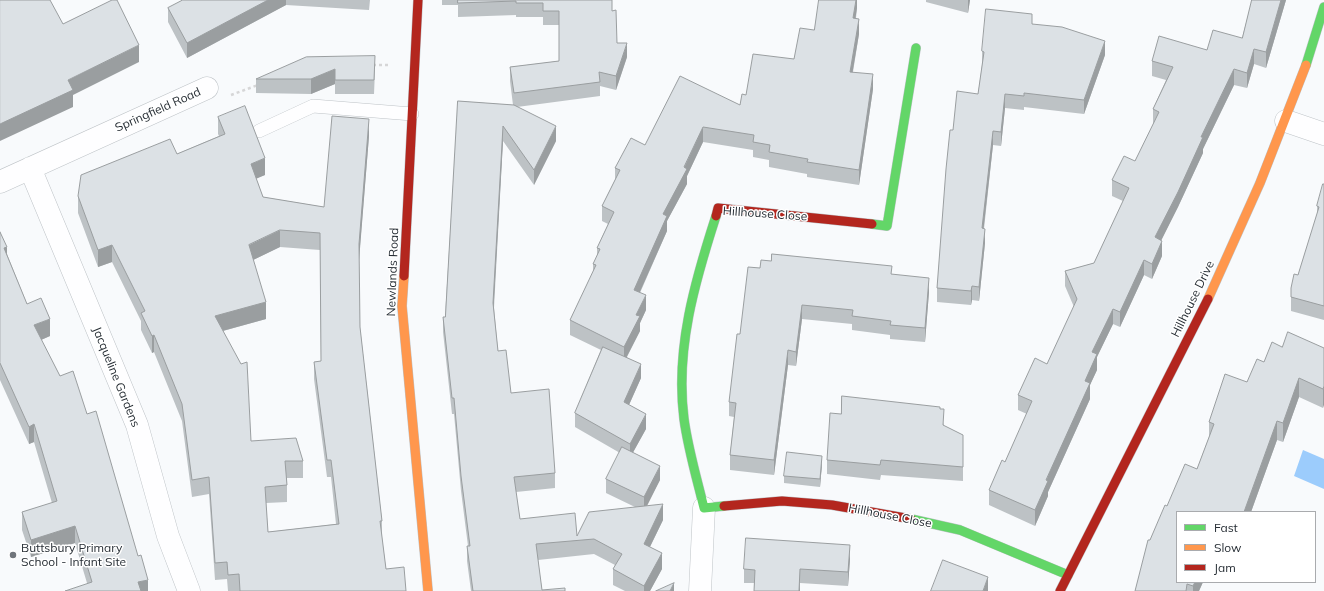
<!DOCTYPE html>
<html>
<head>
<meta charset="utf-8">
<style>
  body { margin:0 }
  #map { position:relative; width:1324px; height:591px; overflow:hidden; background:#f8fafc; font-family:Mulish,sans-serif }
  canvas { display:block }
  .legend { position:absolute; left:1176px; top:511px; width:140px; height:72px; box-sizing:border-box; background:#fff; border:1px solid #a9abae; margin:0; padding:5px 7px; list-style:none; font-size:12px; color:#272e35 }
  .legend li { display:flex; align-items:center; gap:8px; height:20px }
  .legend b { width:20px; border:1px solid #a9abae }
</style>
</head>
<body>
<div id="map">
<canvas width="1324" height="591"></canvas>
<ul class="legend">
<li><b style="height:5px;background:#63d668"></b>Fast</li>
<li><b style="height:5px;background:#ff974d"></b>Slow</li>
<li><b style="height:5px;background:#b3261e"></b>Jam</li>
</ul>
</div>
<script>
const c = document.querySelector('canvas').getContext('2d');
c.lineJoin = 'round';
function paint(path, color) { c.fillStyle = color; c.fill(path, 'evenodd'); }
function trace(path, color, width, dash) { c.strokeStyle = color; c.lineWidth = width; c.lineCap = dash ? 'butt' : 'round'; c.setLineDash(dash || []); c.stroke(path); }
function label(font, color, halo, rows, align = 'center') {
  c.font = font + ' Mulish,sans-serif'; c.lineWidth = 3; c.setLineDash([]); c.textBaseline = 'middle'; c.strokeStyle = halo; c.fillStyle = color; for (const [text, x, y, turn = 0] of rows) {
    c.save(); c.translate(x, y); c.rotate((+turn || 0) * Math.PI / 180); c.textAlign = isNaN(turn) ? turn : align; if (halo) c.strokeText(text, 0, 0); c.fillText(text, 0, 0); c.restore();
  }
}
paint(new Path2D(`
  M1303,450L1324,459V489L1294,476Z`), '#9cccfc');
const lane = new Path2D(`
  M259,131L313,106L412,114`);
const street = new Path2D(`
  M1286,121L1324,134
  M30,168L137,425L168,536L189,591
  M0,182L207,88
  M700,591L704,508`);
const fast = new Path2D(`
  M1306,65L1324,7
  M716,216C695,281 675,349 684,419C688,449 697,479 704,508L724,506
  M872,224L887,226L916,48
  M911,519L960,530L1068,575`);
const slow = new Path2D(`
  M404,276L402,306L428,591
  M1208,299L1260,183L1306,65`);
const jam = new Path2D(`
  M716,216L718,208L872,224
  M404,276L418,0
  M724,506L782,501L832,505L911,519
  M1060,591L1208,299`);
trace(lane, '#bec3c7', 14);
trace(street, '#bec3c7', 23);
trace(fast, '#bec3c7', 10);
trace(slow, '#bec3c7', 10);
trace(jam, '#bec3c7', 10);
trace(new Path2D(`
  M373,65H390
  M231,95L258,85`), '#d6d6d7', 2.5, [3, 3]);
trace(lane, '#fefeff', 13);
trace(street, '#fefeff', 22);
trace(fast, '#63d668', 9);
trace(slow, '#ff974d', 9);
trace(jam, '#b3261e', 9);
paint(new Path2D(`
  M183,0H370L369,10L286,5L187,58L168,22V8Z
  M442,0H612V11L617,43L627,57L616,90L600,86V96L517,107L556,141L534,185L503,141L494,308L498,351L511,393L555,473V488L516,492L520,519L577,536L635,507L606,493V479L620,453L575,427V413L601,350L570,335V320L593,272V264L597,257V248L608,224L602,221V206L615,180V168L645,145L740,105L746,95L794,59L814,30L857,0V8L856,18L859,34L853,72L873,89L859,185L807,177V174L769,167V160L753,157V150L703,142L687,176V184L667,221V231L640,293L646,310L640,323V331L627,357L641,378L629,405L646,429L633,452L660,480L646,506L663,520L650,547L662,569L650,591H625L613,585V569L615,565L594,554L538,560L542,590L565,591H471L467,561V546H468L461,491L454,414H452L443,332V317H445L458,101L513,105L510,81V67L559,61V25H543V17H516V15L458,17V5H442Z
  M926,0H970L968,13L926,2Z
  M1252,0H1286L1266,68L1254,64L1247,88L1234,85L1203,149V153L1178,207L1161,240L1162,256L1152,279L1144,275L1120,327L1113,324L1097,357V370L1090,385V399L1048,492V496L1035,526L989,505V490L1005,462L1027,414L1018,410V395L1047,364L1074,307L1065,286V271L1094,263L1123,201L1112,196V180L1135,161L1153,125V109L1166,80L1152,76V61L1207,50L1242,38Z
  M1032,24L1105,55L1084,114L1024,107V110L1005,108L1001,146L993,145L984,229L985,243L979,301L972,300L971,305L937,302V288L953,130L978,94L982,65V51Z
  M375,70L374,94H335V84L311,94L256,93V79Z
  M218,117L265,175L256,178L263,197L324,207L369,136L359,258L360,327L382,521V538L386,569L406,591H228L227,579L215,580L209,494L192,497L182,421L154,352L152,353L141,330V321L112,262L98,267L78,213V196L219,136L218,134ZM280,247L320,250L321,361L314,362V379L327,477H331L336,524L268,532L266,503L287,502V478H303V461L251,441L223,331L266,319L253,260Z
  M1324,184V320L1291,311V288L1298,275L1317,215V206Z
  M0,232L7,254L27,304L50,336L41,340L60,376L87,414L148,591L87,583L75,543L31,557L22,530V512L52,503L34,442L29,444L0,380Z
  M760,268L892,274L929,292L925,342L890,339V335L852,330V324L802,319L796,366L788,365L774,475L730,470V455L734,417L729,416V402L740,334Z
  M1282,347L1324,348L1323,408L1299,397L1283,442L1277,440L1251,512H1177L1203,582L1199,591H1135L1150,540L1167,506L1197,469L1209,437V422L1247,382L1264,362Z
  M940,409L944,426L963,435V481L881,475L880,480L827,474V460L841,414Z
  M822,464L820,487L784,483V476Z
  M850,559L848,586L800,583V591H754V583H744V569Z`), '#bdc2c5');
paint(new Path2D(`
  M268,0H286V5L187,58V43Z
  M856,0H857V8L853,33V18Z
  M968,0H970L968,13Z
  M1281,0H1286L1266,68V52Z
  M859,19V34L850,87V72Z
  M1105,41V55L1084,114V100Z
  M627,43V57L616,90V76Z
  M139,45V62L73,95V107L0,141V124L68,80Z
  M1254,49V64L1247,88V73Z
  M335,69V84L311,94V79Z
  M1234,69V85L1203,149V153L1178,207L1155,253V237L1201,137Z
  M873,74V89L859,185V170Z
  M1005,94V108L1001,146V132Z
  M369,119V136L359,261V244Z
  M503,126V141L493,318V303Z
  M556,126V141L534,185V170Z
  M703,127V142L687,176V184L667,221V231L634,305V290L663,214Z
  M993,131V145L982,242V228Z
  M265,158V175L251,181V164Z
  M985,229V243L979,301V287Z
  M280,230V247L249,262V245Z
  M1162,241V256L1152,279V264Z
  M112,245V262L98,267V250Z
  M7,247V264L4,248Z
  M1144,260V275L1120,327V312Z
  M929,278V292L925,342V328Z
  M972,286V300L971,305V291Z
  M646,295V310L640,323V331L624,362V347L636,315Z
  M266,302V319L215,333V316Z
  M802,305V319L796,366V352Z
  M1113,309V324L1097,357V370L1090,385V399L1048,492V496L1035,526V510L1085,381L1092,352Z
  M50,319V336L34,343V325Z
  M154,335V352L152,353V336Z
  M788,350V365L774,475V460Z
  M641,364V378L624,416V402Z
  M1299,378V397L1283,442V423Z
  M1324,386V405L1323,408V389Z
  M646,414V429L630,458V444Z
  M1277,421V440L1251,512H1244Z
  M34,424V442L29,444V427Z
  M822,456V464L820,487V479Z
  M660,466V480L644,512V497Z
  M663,504V520L644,559V544Z
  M75,526V543L31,557V540Z
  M850,545V559L848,586V572Z
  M662,553V569L650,591H644V586Z
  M800,569V591H799Z
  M988,577V591H983Z
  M148,580V591H138V582Z
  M1195,582H1203L1199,591H1193V586Z
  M674,583V591H670Z`), '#9a9ea0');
const building = new Path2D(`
  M0,0H50L63,24L112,0H117L139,45L68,80L73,90L0,124Z
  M183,0H268L187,43L168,8Z
  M458,0H612V11L616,10L617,43H627L616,76L599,72L600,82L514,93L510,67L559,61V11H543V3H516V1L458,3Z
  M819,0H856L853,18L859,19L850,72L873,74L859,170L807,162L808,159L769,152L770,145L753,142L754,135L703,127L684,167L687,169L663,214L667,216L634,290L646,295L636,315L640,316L624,347L570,320L596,265L593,264L600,249L597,248L614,212L602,206L620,170L615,168L631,138L645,145L680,76L740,105L742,94L746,95L753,54L794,59L800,28L814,30Z
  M1252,0H1281L1266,52L1254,49L1247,73L1234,69L1201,137H1203L1178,192L1155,237L1162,241L1152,264L1144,260L1120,312L1113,309L1092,352L1097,354L1085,381L1090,383L1046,480L1048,481L1035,510L989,490L1002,460L1005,462L1032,401L1018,395L1035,358L1047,364L1077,299L1065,271L1094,263L1129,188L1112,180L1124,156L1135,161L1159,112L1153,109L1173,67L1152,61L1159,36L1207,50L1213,30L1242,38Z
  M986,9L1032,14V24L1062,27L1105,41L1084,100L1024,93V96L1005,94L1001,132L993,131L982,228L985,229L979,287L972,286L971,291L937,288L946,169L950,130H953L957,91L978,94L984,52L982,51Z
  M375,56L374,80H335V69L311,79H256L306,57Z
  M458,101L514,105L556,126L534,170L503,126L493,303L498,351L506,350L511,393L549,389L555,473L514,477L520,519L575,513L577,536L589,512L663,504L644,544L662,553L644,586L613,569L622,554L594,539L536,544L542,590L565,588V591H473L467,546H470L461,476L454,398H452L443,317H445Z
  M245,106L265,158L251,164L263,197L324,207L332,116L369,119L359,244L360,327L382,521H380L386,569L404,567L406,591H240L239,574L228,575L227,562L215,563L209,477L192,480L182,404L154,335L152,336L141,313L145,311L112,245L98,250L78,196L81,175L170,139L177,154L225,134L218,117ZM280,230L320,233L321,361L314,362L327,460H331L339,524L268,532L265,487L287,485L285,461H303L296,438L251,441L247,362L241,364L215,316L266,302L249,245Z
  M1323,184H1324V306L1291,297V288L1294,274L1298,275L1319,207L1317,206Z
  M0,232L7,247L4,248L27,304L41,298L50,319L34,325L60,376L73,371L87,414L96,411L138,556L141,555L148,580L138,582L141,591H65L92,582L75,526L31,540L22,512L57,501L34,424L29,427L0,363Z
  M772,254L892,266L891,274L929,278L925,328L890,325L891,321L852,316L853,310L802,305L796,352L788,350L774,460L730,455L736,403L729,402L737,334H740L748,267L760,268L761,260L771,261Z
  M1288,332L1324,348V386L1323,389L1299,378L1283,423L1277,421L1244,512H1177V582H1195L1193,586L1187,584L1186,591H1135L1148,540H1150L1165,505L1167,506L1185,464L1197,469L1214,424L1209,422L1225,374L1247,382L1257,359L1264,362L1272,342L1282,347Z
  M603,347L641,364L624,402L646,414L630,444L575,413Z
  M842,396L940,407V409H944L943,425L963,435V467L881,460L880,465L827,460L830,413L841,414Z
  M622,447L660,466L644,497L606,479Z
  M787,452L822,456L820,479L784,476Z
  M746,538L850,545L848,572L800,569L799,591H754L755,570L744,569Z
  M943,560L988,577L983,591H931Z
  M674,583L670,591H656Z`);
paint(building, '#dce1e5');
trace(building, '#9a9ea0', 1);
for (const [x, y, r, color] of [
  [13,555,4,"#70757b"]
]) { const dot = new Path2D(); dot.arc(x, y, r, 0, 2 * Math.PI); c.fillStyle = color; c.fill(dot); trace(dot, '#fff', 1.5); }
label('12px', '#272e35', '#fff', [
  ["Springfield Road",158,110,-24],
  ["Hillhouse Close",765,214,4],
  ["Newlands Road",393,272,-88],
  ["Hillhouse Drive",1193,299,-64],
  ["Jacqueline Gardens",116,377,68],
  ["Hillhouse Close",890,516,11]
]);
label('12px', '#272e35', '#fff', [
  ["Buttsbury Primary",21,548],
  ["School - Infant Site",21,562]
], 'left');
</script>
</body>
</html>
